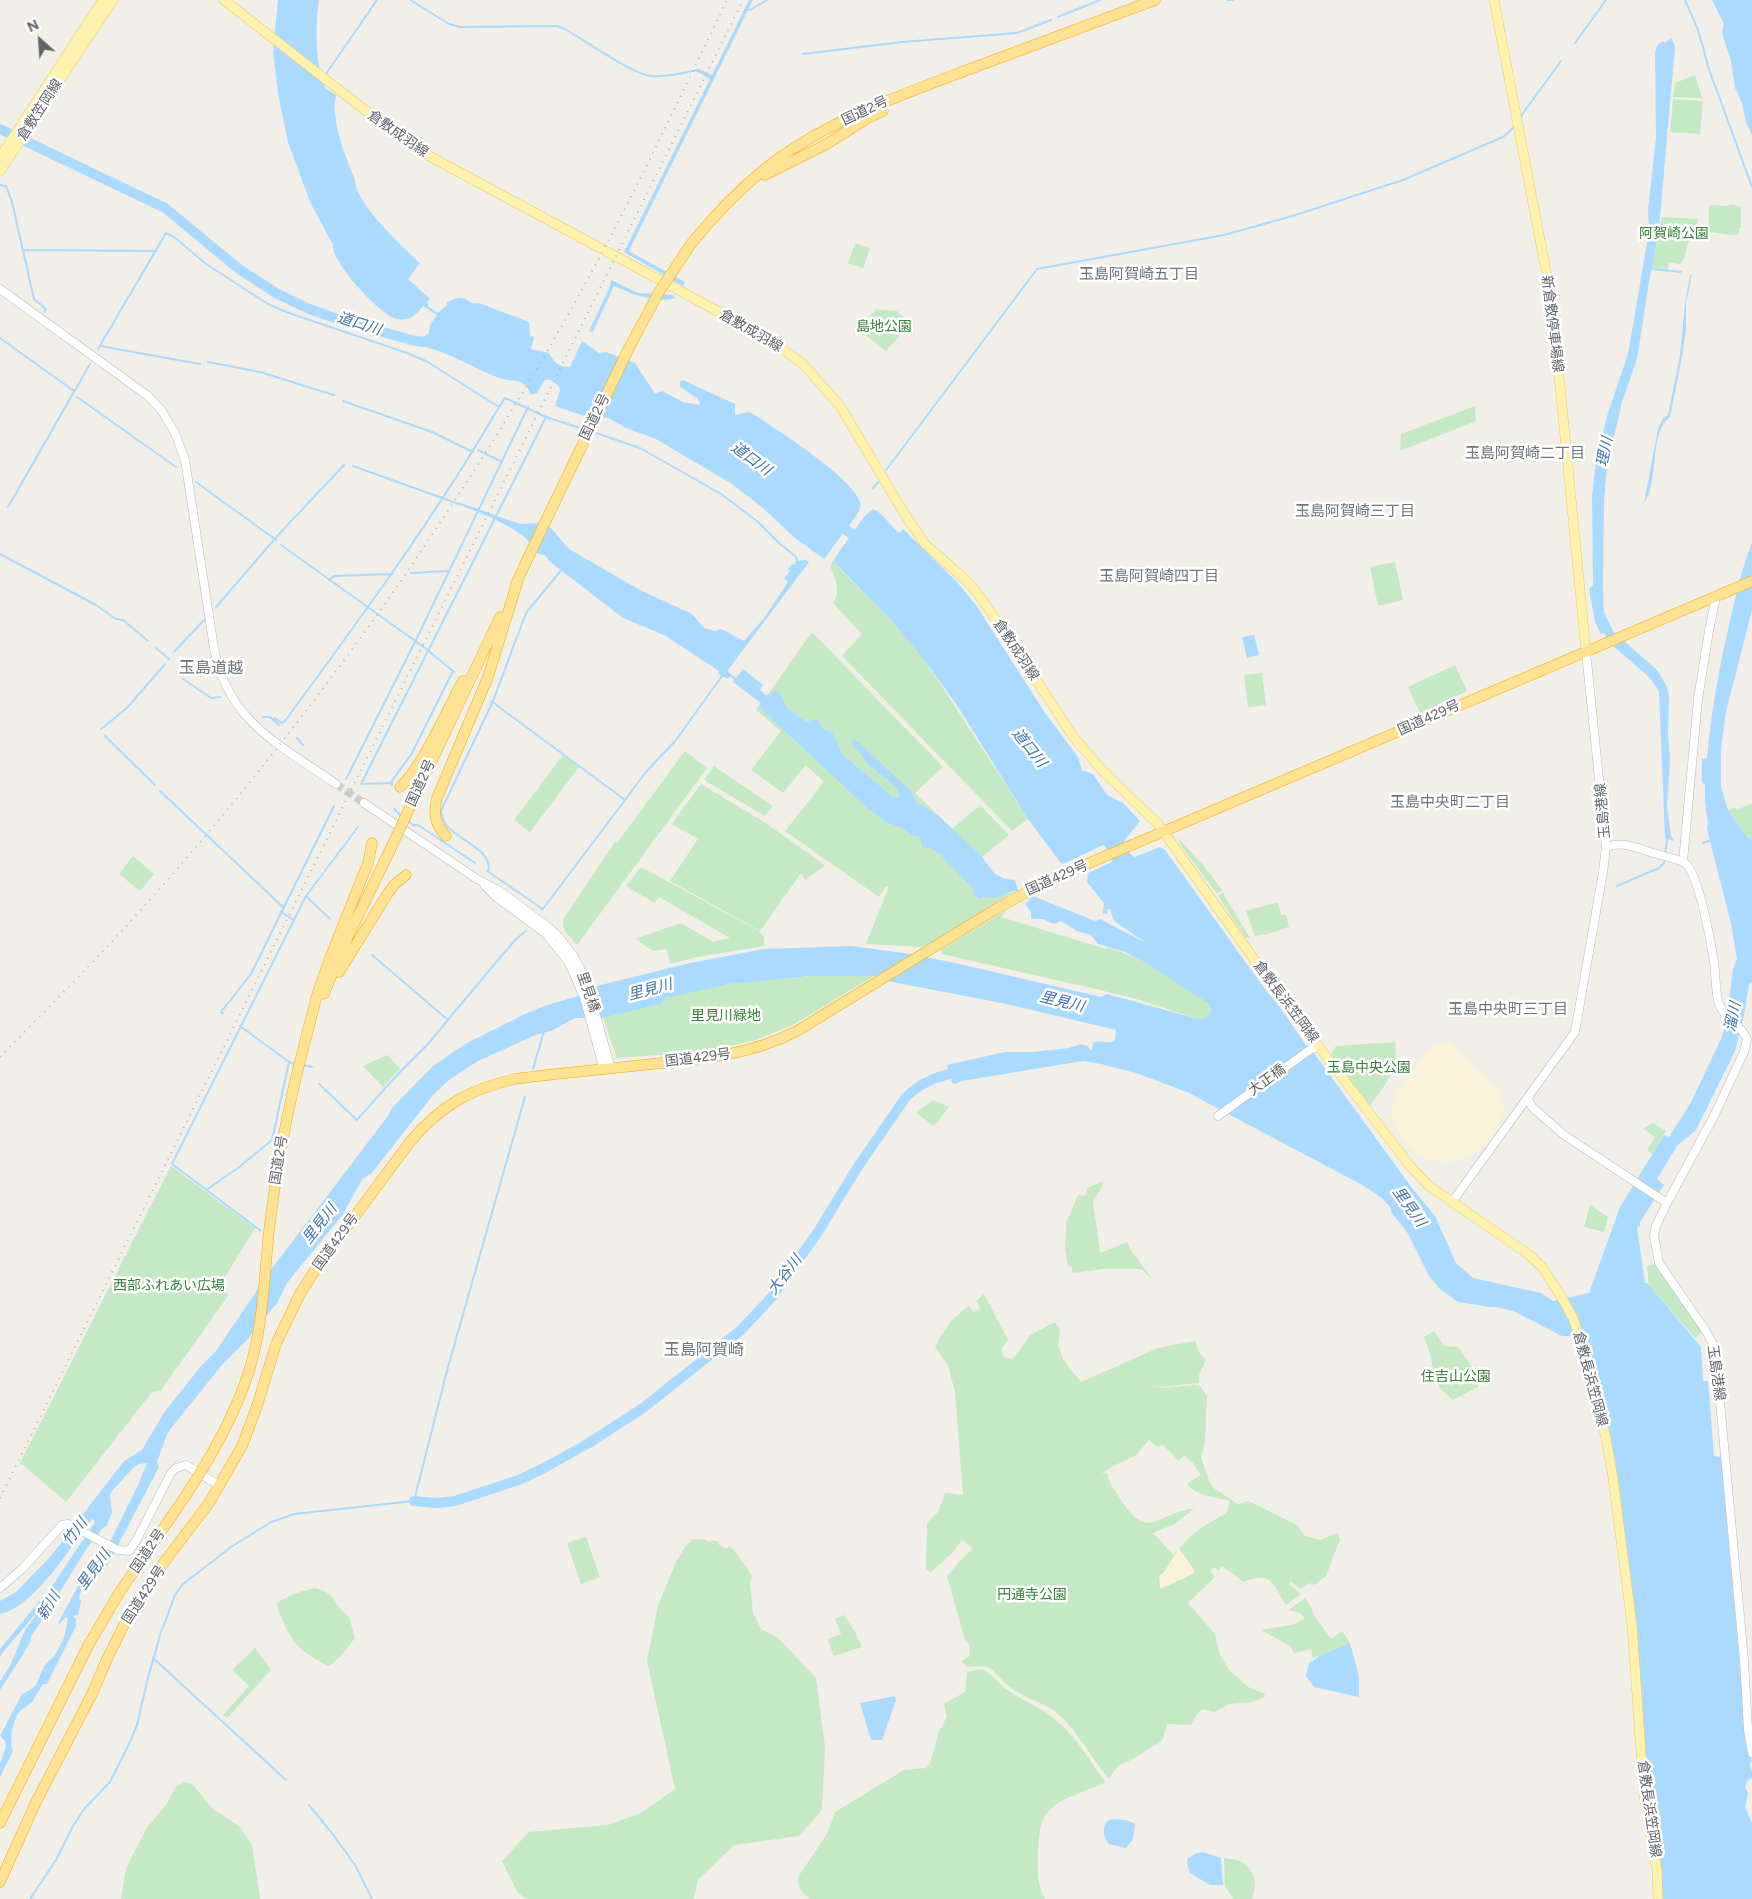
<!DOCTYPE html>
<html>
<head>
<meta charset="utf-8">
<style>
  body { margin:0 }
  #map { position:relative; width:1752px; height:1899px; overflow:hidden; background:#f1efe8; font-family:Figtree,sans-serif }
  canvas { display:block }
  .north { position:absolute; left:15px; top:15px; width:50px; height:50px; -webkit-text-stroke:4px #fff; paint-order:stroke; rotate:334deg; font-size:14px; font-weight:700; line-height:20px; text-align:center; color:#5f6368 }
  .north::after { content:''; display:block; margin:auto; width:18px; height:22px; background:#5f6368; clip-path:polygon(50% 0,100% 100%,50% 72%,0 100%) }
</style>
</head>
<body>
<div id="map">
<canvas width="1752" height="1899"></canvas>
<div class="north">N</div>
</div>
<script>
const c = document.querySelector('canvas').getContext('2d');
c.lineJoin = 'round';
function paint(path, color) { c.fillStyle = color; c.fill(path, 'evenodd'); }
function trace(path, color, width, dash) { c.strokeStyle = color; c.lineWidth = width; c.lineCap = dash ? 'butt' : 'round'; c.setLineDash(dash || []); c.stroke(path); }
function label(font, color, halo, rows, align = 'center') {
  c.font = font + ' Figtree,"Noto Sans JP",sans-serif'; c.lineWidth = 5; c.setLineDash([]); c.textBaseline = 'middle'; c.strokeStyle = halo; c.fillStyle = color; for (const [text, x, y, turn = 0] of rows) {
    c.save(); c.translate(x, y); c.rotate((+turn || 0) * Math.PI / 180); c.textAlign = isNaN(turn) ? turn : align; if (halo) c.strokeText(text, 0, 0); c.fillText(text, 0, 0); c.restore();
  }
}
paint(new Path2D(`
  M1695,75L1702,98L1673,97L1675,83Z
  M1673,99L1703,101L1700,134L1670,132Z
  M1729,204L1741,207V228H1739V234L1732,235L1709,232V205L1729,206Z
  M1662,217L1698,219L1697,235C1683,238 1690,256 1680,264L1669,262L1668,269L1652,268Z
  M855,243L870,248L863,268L848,263Z
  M876,309L897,311L910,324L886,351L859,330Z
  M1475,406L1476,421L1400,451L1401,434Z
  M836,556L835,561L839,568L891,620L928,665L1028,819L1012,831L842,656L862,634L833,603C842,591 835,579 830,566Z
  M1395,562L1403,600L1378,606L1370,567Z
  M812,632L943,767L915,793L938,815L916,802L911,791L876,771L897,789L899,795L895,797H892L842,754L830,731L823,729L817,720L813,719L807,722L788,709L781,695L776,691L768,694Z
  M1455,665L1467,691L1420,713L1408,687Z
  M1262,673L1266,705L1248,707L1244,675Z
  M759,705L761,709L865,806L885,822L904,829L912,836L919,837L925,848L932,849L940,855L973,889V893L982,899L988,895L998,897L1016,891L927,945L921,947L867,944L866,943L889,887L886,886L879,897L785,831L824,782L806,765L783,793L751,770L781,731L756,710Z
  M685,751L707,768L577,945L564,930L563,920L615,842L617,843Z
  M563,755L579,767L530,832L514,820Z
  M714,766L773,806L765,816L704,780Z
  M701,784L764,822L825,865L805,880L801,873L760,931L670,881L698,839L672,824Z
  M1752,803V839L1747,837L1728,810L1734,808L1739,809Z
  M980,805L1009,835L982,857L952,829Z
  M1177,837L1204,866L1222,890L1217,894L1182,847Z
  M133,856L154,874L140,891L119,874Z
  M641,867L759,931L764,937V946L697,957L670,964L667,949L653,951L635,939L681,923L713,942L730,938L659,897L654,903L626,886Z
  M1223,893L1250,938L1245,937L1218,896Z
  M1278,902L1281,915H1286L1289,927L1265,935L1262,934L1255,936L1246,911Z
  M1007,910L1001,917L1106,949L1108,947C1145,959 1176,981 1209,1003L1211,1010C1209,1017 1205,1020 1198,1019L1140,1000L1100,990L942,954L941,950Z
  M837,975L874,976L795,1024L756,1040L702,1052L617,1058L603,1018L659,1004C673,984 809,976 837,975Z
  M1395,1042C1399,1069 1385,1085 1370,1106L1331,1055L1336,1046Z
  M387,1055L400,1068L383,1087L363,1066Z
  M933,1100L949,1107L934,1126L916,1113Z
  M1653,1123L1666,1131L1652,1154L1647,1150L1655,1137L1643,1129Z
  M171,1166L255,1228L222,1282L228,1296L161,1390L152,1392L66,1502L22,1464L19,1465Z
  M1103,1181L1102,1186L1093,1202L1100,1253L1127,1242L1130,1249L1152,1279L1141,1269H1104L1073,1273L1071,1266L1068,1267L1065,1249L1066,1223L1078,1195L1085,1196L1087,1188Z
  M1590,1205L1608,1217L1604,1232L1584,1227Z
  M1656,1264L1703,1332L1695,1338L1649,1286L1647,1266Z
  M984,1294L1008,1340L1001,1349L1004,1357L1013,1359L1030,1335L1055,1322L1060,1329L1058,1345L1064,1361L1081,1382L1158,1348L1195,1341L1200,1354L1206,1360L1199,1375V1383L1159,1387L1151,1385V1386L1162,1388L1195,1385L1200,1386L1207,1396L1205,1442L1201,1458L1210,1483L1215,1489L1238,1504L1249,1501L1297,1525L1305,1536L1320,1540L1337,1533L1340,1539L1326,1576L1314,1585L1310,1583L1300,1589L1291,1581L1289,1584L1301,1594L1286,1605C1271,1583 1274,1571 1243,1582L1240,1579L1222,1566L1218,1571L1215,1567L1210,1571L1215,1577L1188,1603L1215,1634L1220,1655L1229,1670L1248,1687L1265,1694L1264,1697L1252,1702L1229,1704L1214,1712L1203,1709L1197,1714L1191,1725L1167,1724L1163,1739L1159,1743L1127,1762C1118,1762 1114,1772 1109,1779C1091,1758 1079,1732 1057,1713C1043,1702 1024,1698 1010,1687C990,1671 997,1664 968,1667L961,1661L969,1657L970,1646L964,1637L947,1576L972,1548L962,1540L951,1554L931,1572L926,1569L927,1523L938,1512L945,1493L963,1495L955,1392L948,1365L935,1347C943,1330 953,1317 969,1306L974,1312L980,1308L976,1301ZM1149,1440L1158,1447L1162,1444L1179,1461L1184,1455L1193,1463L1201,1475L1187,1484C1197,1496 1214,1497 1228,1500L1230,1504L1226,1513L1204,1526L1191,1536L1173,1555L1154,1534L1149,1535L1174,1524L1194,1509C1158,1511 1150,1544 1121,1500C1115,1490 1109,1485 1107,1473L1101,1475L1113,1466L1135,1456Z
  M1434,1331L1444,1346L1458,1347L1474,1370L1478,1387L1453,1400L1440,1388L1434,1375L1430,1353L1424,1337Z
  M586,1537L600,1577L581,1584L567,1543Z
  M693,1539H703L710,1542L712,1540L719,1542L718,1544L726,1549L729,1546L733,1549L752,1575L750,1583L753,1613L761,1629L778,1638L816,1678L825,1747L822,1810L799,1836L734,1845L698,1880L694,1899H527L518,1893L502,1861L529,1832L608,1825L641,1813L675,1789L647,1661L658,1606L676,1562L685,1547Z
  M315,1588C336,1592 335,1608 349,1617L355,1638L341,1656L329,1666C306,1655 293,1646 283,1621C280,1615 277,1609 277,1603C289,1595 301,1591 315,1588Z
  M1305,1598L1313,1611L1312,1612L1331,1639L1342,1631L1350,1643L1313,1658L1311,1649L1294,1653L1290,1646L1261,1630L1292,1625L1305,1619L1300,1613L1289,1610Z
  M844,1615L855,1632L862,1647L834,1656L833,1655L828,1639L841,1634L835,1619Z
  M255,1648L271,1670L227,1718L223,1715L249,1686L232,1670Z
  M982,1669C993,1674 999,1685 1009,1691C1025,1702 1043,1708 1058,1722C1078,1739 1090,1762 1106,1783C1095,1786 1087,1790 1077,1794C1039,1809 1040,1820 1038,1857C1038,1873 1037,1885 1045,1899H811C801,1894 798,1888 798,1877L827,1834L835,1812L904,1770L926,1768L930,1764L939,1731L947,1717L944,1704L965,1692L967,1672Z
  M184,1782L192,1784L213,1809L240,1827L252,1845L260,1899H121L126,1868L146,1829L168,1802L175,1788Z
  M1224,1858C1229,1859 1235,1859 1240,1861C1255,1868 1258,1885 1252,1899H1233L1225,1886Z`), '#c5e8c5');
paint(new Path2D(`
  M1450,1044C1464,1057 1495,1082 1502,1100C1505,1106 1503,1112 1501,1118C1498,1130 1491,1138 1482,1146C1455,1172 1418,1165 1399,1133C1393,1124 1389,1116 1392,1105C1397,1087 1422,1060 1433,1045Z
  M1179,1548L1195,1571L1193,1574L1160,1589L1159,1576L1164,1572Z`), '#fbf3d9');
paint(new Path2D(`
  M278,0H319C315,25 315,66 326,89L336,95C330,120 346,157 355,180C355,203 403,247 420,263L408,279L430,299L427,303L429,307L438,313L447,305V302C450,301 455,298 458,298C467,297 470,305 479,303L529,322L530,336L534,337L531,349L549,353C554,362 558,367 569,367L571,365L582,341L599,353L606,352L635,363L655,394L662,391L683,402L699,405L700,403L697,398L680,387V382L683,380L735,404V415L749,412L755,415C777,430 853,478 860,502C862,507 858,512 856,516L824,559L795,538L763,508L732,484L656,439L626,428L608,418L601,417L590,418L555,406L560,391C559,384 552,379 545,380L537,393L531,395C529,392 528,387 525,385C519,379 507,381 499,378C470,367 445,349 414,345V338H422L429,333L430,325L437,315L423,306C416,315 410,321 397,319C381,316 331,262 333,245L310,202L288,142L279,99L273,53Z
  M749,0H753L629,251L685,282L683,286L624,252L710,79L696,71L697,68L712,75Z
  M1712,0H1752V135L1746,122L1742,103L1735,88L1731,61L1722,33L1724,24Z
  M1671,38L1675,46L1659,229L1652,268L1682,271L1681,273L1651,270L1637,359L1622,402L1607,467L1604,501L1603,591L1604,612L1613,631L1658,671L1667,687L1669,696L1668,733L1670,760L1667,807L1671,836L1674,841L1665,838L1659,691L1649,677L1613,646L1604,633L1601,634L1595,622L1589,589L1593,585L1592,495L1596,462L1608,413L1628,354L1649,231L1648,210L1656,138L1655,52L1658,44L1663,41L1665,43Z
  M1692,274L1686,303V329L1682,357L1670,417C1649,430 1659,485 1644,503L1658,429L1663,418L1668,415L1680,356L1685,303L1690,275Z
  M611,280L638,293L673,295L676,298C657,304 632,294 614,286L593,332L589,331L610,286Z
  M458,502L520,524L537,523L549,526L569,549L640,590L692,614L704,628L715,631L721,629L744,641L764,618L788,582L784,578L790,571L788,569L792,564L794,565L796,561L806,560L809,562L728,670L729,673L736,678L743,669L763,685L760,690L766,695L776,691L781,695L788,709L807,722L813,719L817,720L823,729L832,732L842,754L887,792L892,797H897L899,795L897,789L887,780L870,766L851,742L854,740L858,742L911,791L916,802L938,815L982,857L995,874L1005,879L1015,880L1018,890L1095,921L1100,919L1146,943L1114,921L1110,909H1107L1108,914H1103L1104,903L1087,882L1088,873L1112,862L1105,846L1103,845L1063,864L1060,862L1028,819L958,707L928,665L891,620L837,565L835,561L836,556L864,517L873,509C885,514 889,526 900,533L903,529L957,582L976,605L1045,713L1078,757L1082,770L1093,774L1107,795L1123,803L1140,821L1124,841L1130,854L1135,857L1160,847L1165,850L1267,992C1281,1006 1294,1029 1306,1045L1311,1049L1412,1188L1435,1216L1456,1263L1473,1278L1541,1293L1553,1301L1589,1293L1620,1207L1664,1135L1669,1137L1690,1104L1721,1039L1726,1024L1733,969L1737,959L1731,924L1707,829L1708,822L1705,804V784L1702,783V759L1707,758C1711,713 1719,669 1729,625C1736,596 1741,570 1752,543V610L1726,712L1721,748V787L1728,810L1747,837L1752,839V983L1749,984L1744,1015L1735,1051L1696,1130L1677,1146L1657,1179L1664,1185L1640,1222V1226L1637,1227L1645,1283H1647L1701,1347L1703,1381H1708L1714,1456L1721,1457L1747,1746L1752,1761L1749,1763L1752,1771V1778L1748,1780L1745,1787L1748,1793L1745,1807L1752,1823V1899H1662L1660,1858L1647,1778L1623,1523L1615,1461L1604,1411L1605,1409C1600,1384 1590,1361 1585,1336H1562L1513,1311L1495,1307H1490L1458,1302L1440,1289L1429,1276L1407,1232L1391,1212L1390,1207L1382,1198L1364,1186L1187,1092L1136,1073L1101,1064L1083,1061L962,1081L955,1084L952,1083L947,1065L1005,1052H1033L1069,1048L1081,1044L1087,1046L1092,1051L1093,1043C1100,1039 1108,1045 1115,1040L1116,1030L1002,1003L892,982L874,976H811L729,984L666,998L660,1004L603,1018H575L551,1031L538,1034L478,1061L449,1080L433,1095L371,1174L363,1178L343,1214L287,1283L277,1303L246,1341L222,1365L168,1432L157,1462L159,1467L107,1566L89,1578L81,1590L79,1599L81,1601L78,1615L73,1616L76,1619V1626L47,1684H43L32,1702L20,1711L16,1717L12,1729L11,1744L13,1751L0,1777V1764L6,1747L5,1741L0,1736L22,1694L30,1690L36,1685L44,1666L55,1655L64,1638L68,1618H65L59,1624L58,1623L81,1581L103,1554L110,1542L138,1485L147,1463L139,1464L134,1467L112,1491L110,1495L112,1513L107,1525L102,1529L87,1548L47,1613L32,1635L30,1642L24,1653L0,1690V1681L10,1666L25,1630L35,1616L34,1615C23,1630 11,1642 0,1656V1649L55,1582L95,1522L94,1520L92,1519C71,1547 34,1607 0,1614V1601L16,1592L50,1557L124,1461L142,1450L163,1414L201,1366L216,1351L270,1271L388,1116L392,1108L433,1066L465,1044L525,1014L547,1005L575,997L593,987L690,963L764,949L851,946L911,954L960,964L1101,997L1107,994L1198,1019C1205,1020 1209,1017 1211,1010L1208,1003L1149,965L1125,952L1098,944L1091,935L1077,931L1061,921L1054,924L1043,919H1031V912L1025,904L1030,900C1012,883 1012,895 996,897C988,898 989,895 980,899L974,896L973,889L940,855L932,849L923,847L919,837L912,836L904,829L885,822L865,806L761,709L759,705L761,703L733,682L734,680L730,676L728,679L718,674L719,671L664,635L623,618L549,561L545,555C533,555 531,541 522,535C502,521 479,512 457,504Z
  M1254,635L1259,655L1247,658L1242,637Z
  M1350,1643L1359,1676V1697L1314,1687L1306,1676L1309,1663L1321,1655Z
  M895,1696L896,1700L882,1740H871L860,1703Z
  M1113,1819L1126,1820L1135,1824L1133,1839L1126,1848L1109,1844C1103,1836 1102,1829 1107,1821Z
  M1203,1852L1221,1858L1223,1885H1210L1190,1873L1187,1863L1188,1858L1197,1853Z`), '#aadaff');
trace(new Path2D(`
  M410,0L449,24L460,27L557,26L565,29C584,40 632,74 651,76C667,77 681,74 697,70L699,71
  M1227,0H1233
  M1685,0L1698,30L1709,69L1752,187
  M747,9L750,10L767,0
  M1058,17L1100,0
  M1575,43L1606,0
  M803,54L902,42L1017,33L1051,20
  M326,74L377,0
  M1521,116L1561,61
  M0,185L6,186L12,202L34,299L46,309L44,312
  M23,250L156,251
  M0,338L74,391
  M100,346L200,364
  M98,349L166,233L174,237L206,264L268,304L289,313L407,353L426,361L499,407L505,398L546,417L586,430
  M208,362L260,372L334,395
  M77,397L176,467
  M343,401L432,432L473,452
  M593,432L640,448L721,494L758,522L779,543L796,557L798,563
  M478,450L502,462
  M353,466L459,504
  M886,470L1037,269L1224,235L1289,217L1403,180L1503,137L1514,127
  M196,482L276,540
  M873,488L878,482
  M8,507L90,364
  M281,545L425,648L454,672
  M0,554L96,605L116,619L123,620L148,641
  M411,573L448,571
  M329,580L334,576L393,574
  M216,607L280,533L344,465
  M156,648L169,659
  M174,652L204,620
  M183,679L211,698L220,697
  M491,701L625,800L542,910
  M263,717H270L279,725
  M273,720L275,718L281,723L285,721C360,619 435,517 499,407
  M101,729L127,708L165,664
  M105,736L155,785
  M297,738L303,745
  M346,779L415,642L528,407
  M392,783L361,784L546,417
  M392,785V781L412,753L453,671
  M160,791L284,908
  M625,800L645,773L676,740L722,676
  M394,809L401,816
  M407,820L413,825H418L475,863
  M1703,843L1712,840
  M1665,854L1667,839
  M487,871L543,909
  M488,871C494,851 457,839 447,826C444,822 442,816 441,811L493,701L526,613L562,569
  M1617,886L1659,868L1664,863L1665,858
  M306,896L330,919
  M281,912L294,920
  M372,955L448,1020
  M223,1013L221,1012L251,974L334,806
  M240,1026L289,1062L295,1064
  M303,1065L312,1067
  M533,1069L544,1031
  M319,1084L357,1120L396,1076L427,1045L487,973L516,939L526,931
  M206,1190L238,1168L272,1140L289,1062
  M261,1231L172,1164L306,896L358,827
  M153,1658L286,1780
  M309,1805L334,1836L355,1865L372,1899
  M30,1899L56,1860L73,1826L85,1808L110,1782L130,1742L137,1725L147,1682L160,1635L175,1595L183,1584L231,1547L271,1522L294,1514L414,1501L448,1367L525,1097`), '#aadaff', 2);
trace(new Path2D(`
  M0,129L165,208L239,269L276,293L307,308L343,321L415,341L427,342
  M835,522L862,541
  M414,1501L436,1503L455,1501L519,1480L544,1468L589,1443L643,1408L740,1331L771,1298L793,1267L818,1232L857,1168L906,1097C922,1081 941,1075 963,1071`), '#aadaff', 10);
trace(new Path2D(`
  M336,784L364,803`), '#ccccc8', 8, [8, 4]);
const secondary = new Path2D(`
  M0,289L148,396L162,411L175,433L185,460L214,648C227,721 280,745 336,784
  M364,803L477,879L500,891L548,927L559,937L574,957L586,980L611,1069
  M1606,847C1621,841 1635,847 1650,852C1659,855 1680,859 1686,864C1699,876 1711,942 1714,962C1716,976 1715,991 1719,1004C1725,1020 1742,1025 1747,1039L1744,1052L1714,1116L1667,1203L1656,1226L1654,1235L1659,1263L1706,1331L1715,1348L1744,1660L1748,1730L1752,1753
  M1683,862L1698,699L1709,631L1716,596
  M485,886L496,897L545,933L568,961L584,997L604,1070
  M1528,1099L1532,1107L1564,1135L1667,1203
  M1218,1116L1311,1049L1320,1047
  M1452,1202L1575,1032L1603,872L1606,847L1586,652
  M0,1588L23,1568L62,1525L68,1524L118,1550L129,1551L136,1541L171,1473L176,1468L186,1465L220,1486`);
const primary = new Path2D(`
  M224,0L397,135L418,150L764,336L803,364L840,406L904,513L925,544L968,582L978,594L1015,647L1074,738L1104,772L1158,824L1280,996L1410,1166L1429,1186L1528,1254L1542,1267L1562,1298L1573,1318L1583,1345L1606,1438L1613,1478L1632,1625L1644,1795L1657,1870L1658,1899
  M1494,0L1546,271L1560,385L1586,652
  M0,157L103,0
  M0,171L113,0`);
const highway = new Path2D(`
  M765,175L825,145L868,118L883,111
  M691,244C712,218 736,193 762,171C825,120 904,94 978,66C1037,44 1096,22 1155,0
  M515,586L526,562
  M400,787C423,766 447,710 463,681
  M411,805L500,617
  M446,836C435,824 433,814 437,798L488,677L518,580
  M339,972L388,893L395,884L406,875
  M324,994L344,945L390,850
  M296,1077L317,995L330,958L368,863L372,843
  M0,1823L88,1646L119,1593L167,1523
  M0,1882L36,1802L92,1694L107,1659L124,1625L162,1565L209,1503L242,1446L257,1406L276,1344L300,1294L315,1270L410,1142C440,1106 470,1089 515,1079C560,1073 607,1069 652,1064C703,1059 751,1055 797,1031L996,909L1047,881L1752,581`);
trace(secondary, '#b6babf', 9);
trace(primary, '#f2c960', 10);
trace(highway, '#f9ab00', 11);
trace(secondary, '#fff', 8);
trace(primary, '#fff2af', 9);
trace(highway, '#fde293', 10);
trace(new Path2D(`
  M0,1057C47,1009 94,962 139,912C253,785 358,649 451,506C520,402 583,293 639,181C669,121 698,60 727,0
  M0,1498L743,0`), '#b6b7b8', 2, [1, 6]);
const highwayBridge = new Path2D(`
  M526,562L629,348L659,292L691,244
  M390,850L411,805
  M167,1523C199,1477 229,1430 247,1377C263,1331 264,1279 269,1231C275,1179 284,1128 296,1077`);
trace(highwayBridge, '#f9ab00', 11, []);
trace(highwayBridge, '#fde293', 10);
label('14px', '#5f6368', '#fff', [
  ["倉敷笠岡線",40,110,-57],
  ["国道2号",865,111,-25],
  ["倉敷成羽線",398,134,35],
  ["新倉敷停車場線",1552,324,83],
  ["倉敷成羽線",751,331,30],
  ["国道2号",595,417,-64],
  ["倉敷成羽線",1016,650,56],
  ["国道429号",1429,718,-24],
  ["国道2号",421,783,-65],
  ["玉島港線",1603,811,-95],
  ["国道429号",1057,878,-24],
  ["里見橋",588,992,71],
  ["倉敷長浜笠岡線",1286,1002,53],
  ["国道429号",698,1058,-7],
  ["大正橋",1267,1080,-36],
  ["国道2号",279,1160,-81],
  ["国道429号",336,1242,-54],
  ["玉島港線",1716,1373,82],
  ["倉敷長浜笠岡線",1590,1379,75],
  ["国道2号",148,1551,-56],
  ["国道429号",144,1595,-57],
  ["倉敷長浜笠岡線",1649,1809,82]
]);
label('14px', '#348238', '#fff', [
  ["阿賀崎公園",1674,234],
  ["島地公園",884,327],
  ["里見川緑地",726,1016],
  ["玉島中央公園",1369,1068],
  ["西部ふれあい広場",169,1286],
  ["住吉山公園",1456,1377],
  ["円通寺公園",1032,1595]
]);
label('15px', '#70757a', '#fff', [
  ["玉島阿賀崎五丁目",1139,275],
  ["玉島阿賀崎二丁目",1525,454],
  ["玉島阿賀崎三丁目",1355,512],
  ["玉島阿賀崎四丁目",1159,577],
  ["玉島中央町二丁目",1450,803],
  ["玉島中央町三丁目",1508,1010]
]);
label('italic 15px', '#4174aa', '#fff', [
  ["道口川",359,324,17],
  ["理川",1605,452,-78],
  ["道口川",751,459,36],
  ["道口川",1029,748,51],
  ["里見川",650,990,-15],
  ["里見川",1062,1002,14],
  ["溜川",1733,1017,-78],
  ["里見川",1409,1207,54],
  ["里見川",320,1224,-52],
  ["大谷川",785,1275,-52],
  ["竹川",75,1532,-52],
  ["里見川",94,1570,-54],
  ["新川",49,1606,-59]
]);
label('16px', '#70757a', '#fff', [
  ["玉島道越",211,668],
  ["玉島阿賀崎",704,1350]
]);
</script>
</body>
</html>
